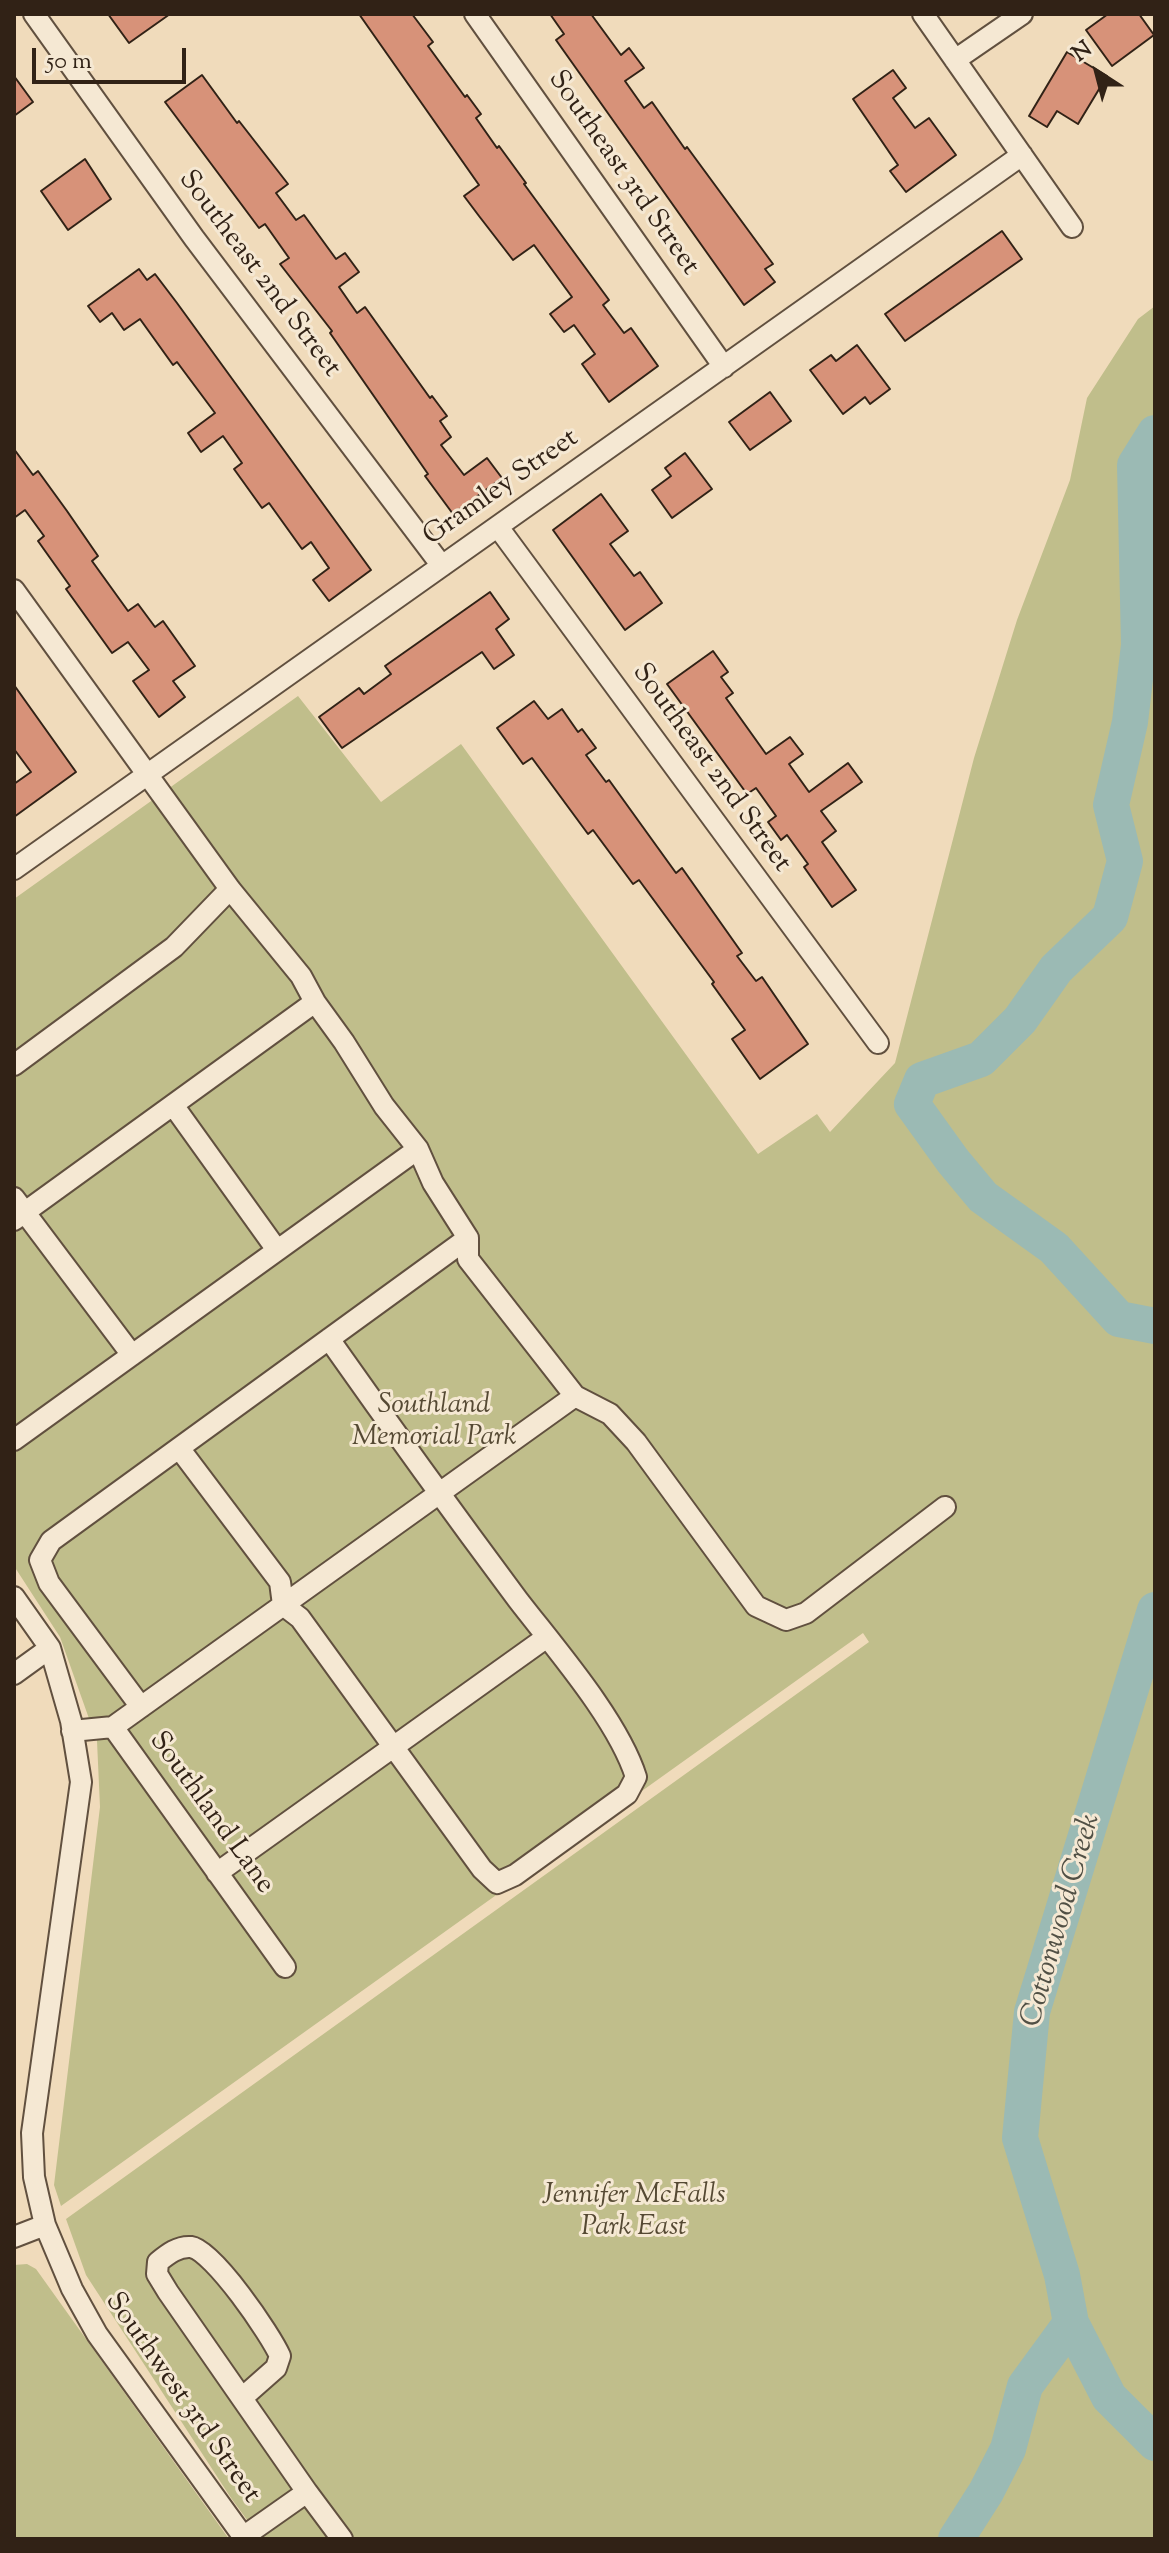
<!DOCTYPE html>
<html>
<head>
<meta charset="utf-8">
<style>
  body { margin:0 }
  #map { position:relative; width:1169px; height:2553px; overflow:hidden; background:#f0dbbb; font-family:"Sorts Mill Goudy",serif }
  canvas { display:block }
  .frame { position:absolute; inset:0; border:16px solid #312216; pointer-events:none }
  .north { position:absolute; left:1057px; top:32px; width:80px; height:80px; -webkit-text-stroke:6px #f5e8d3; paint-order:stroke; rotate:324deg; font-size:22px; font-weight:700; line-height:32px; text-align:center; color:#312216 }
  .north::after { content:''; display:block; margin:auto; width:28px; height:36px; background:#312216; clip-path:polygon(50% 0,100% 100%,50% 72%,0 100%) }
  .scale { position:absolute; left:32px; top:48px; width:154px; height:36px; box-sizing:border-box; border:4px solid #312216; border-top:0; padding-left:10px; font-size:24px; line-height:28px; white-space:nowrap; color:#312216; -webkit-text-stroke:6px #f5e8d3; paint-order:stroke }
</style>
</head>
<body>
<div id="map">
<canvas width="1169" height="2553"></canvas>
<div class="frame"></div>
<div class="north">N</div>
<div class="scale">50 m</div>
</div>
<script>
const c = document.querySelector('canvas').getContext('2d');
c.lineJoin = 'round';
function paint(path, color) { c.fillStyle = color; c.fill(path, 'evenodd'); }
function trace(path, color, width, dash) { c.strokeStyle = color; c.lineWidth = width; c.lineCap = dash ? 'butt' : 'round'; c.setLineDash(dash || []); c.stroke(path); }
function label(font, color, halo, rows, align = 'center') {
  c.font = font + ' "Sorts Mill Goudy",serif'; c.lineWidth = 6; c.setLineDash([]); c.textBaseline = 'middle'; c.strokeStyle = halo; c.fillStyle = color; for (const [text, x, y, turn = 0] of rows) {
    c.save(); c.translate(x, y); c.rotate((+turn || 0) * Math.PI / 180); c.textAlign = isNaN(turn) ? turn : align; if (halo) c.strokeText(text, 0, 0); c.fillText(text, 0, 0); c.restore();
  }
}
paint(new Path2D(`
  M1155,306V2539H261L231,2498L86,2275L66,2219L869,1642L863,1633L61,2206L54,2185L100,1807L97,1741L60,1637L14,1566V899L298,696L381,802L461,744L758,1154L817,1114L830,1132L895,1063L974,758L1017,620L1070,480L1087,398L1138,319Z
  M27,2264L36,2269L229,2539H14V2265Z`), '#c0be8b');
trace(new Path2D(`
  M1155,433L1135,465L1139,645L1130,722L1111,805L1125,861L1110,917L1056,969L1020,1020L981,1059L922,1080L912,1104L953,1161L983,1197L1054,1248L1119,1319L1155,1326
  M1071,2323L1109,2397L1155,2443
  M956,2539L986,2492L1008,2449L1025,2386L1071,2323L1062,2275L1020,2138L1032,2012L1155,1610`), '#9bbab4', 36);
const building = new Path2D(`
  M108,14H170L129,43Z
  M359,14H412L433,42L428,46L465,97L467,95L481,114L476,118L497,148L499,146L526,183L524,184L609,300L603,305L624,333L631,328L658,366L609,402L582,364L595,354L574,325L564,332L550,314L572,297L534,245L513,260L479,216L464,196L479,185Z
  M550,14H591L621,55L629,48L644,68L625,81L644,108L652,102L685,149L687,147L773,264L765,269L775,282L744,305L556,40L564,34Z
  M1108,14H1139L1154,35L1112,66L1086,30Z
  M1067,52L1107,76L1078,124L1057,111L1047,127L1029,116Z
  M893,70L906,88L893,98L915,128L929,118L956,155L906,192L890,171L898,165L853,99Z
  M202,75L237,123L239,121L288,184L276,193L296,220L304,215L336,259L345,253L359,272L339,287L357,313L365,307L430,398L432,396L447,416L440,421L451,437L441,445L464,475L487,458L502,478L453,514L425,476L428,474L330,333L332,331L280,264L289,258L265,224L259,228L165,102Z
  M14,76L33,102L14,116Z
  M85,159L111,199L68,230L41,191Z
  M1002,231L1022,259L905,341L885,314Z
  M139,269L147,280L155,274L177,303L371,570L329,601L313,580L329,568L311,542L302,549L269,503L262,508L234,469L242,463L223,436L201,452L188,433L215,413L177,362L173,365L140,319L124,330L112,313L100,322L88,306Z
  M857,345L890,389L870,404L865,397L843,414L810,370L831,355L836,361Z
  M770,392L791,421L750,450L729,422Z
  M14,449L33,475L38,471L67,511L98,556L92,561L128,611L138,604L155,627L163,621L195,666L173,681L185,697L159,717L133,681L149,670L128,642L112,653L66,589L70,586L38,541L44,536L25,510L14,518Z
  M685,453L712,489L672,518L652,490L671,476L665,468Z
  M601,494L628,531L610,544L634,576L640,572L662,603L625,630L553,530Z
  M490,592L509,619L496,629L514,655L494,669L482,652L342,748L319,717L359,688L364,694L391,674L385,666Z
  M713,651L728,672L721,677L733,693L726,698L766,754L790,737L803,754L789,764L809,792L848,763L862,782L821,811L836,831L822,842L856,890L832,907L804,867L808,864L787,835L781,840L768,822L776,816L756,788L747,794L667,684Z
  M14,685L76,772L14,817V784L31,772L14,749Z
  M534,701L548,719L562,709L578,732L582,729L596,748L586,755L606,782L609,780L676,873L682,868L742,953L737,956L756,981L762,977L808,1044L760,1079L732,1039L745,1030L712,984L714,982L639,880L633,884L593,830L588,834L532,758L523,764L497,728Z`);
paint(building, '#d79279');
trace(building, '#312216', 2);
const minor = new Path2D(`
  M34,14L194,238L442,566
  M475,14L724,367
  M923,14L1072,227
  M955,60L1022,14
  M498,527L878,1043
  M14,590L230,889L301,976L315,1002L344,1042L384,1106L418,1149L433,1183L468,1238V1259L575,1396L610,1414L636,1442L756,1606L786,1620L806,1613L945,1507
  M14,869L1022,155
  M14,1065L174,947L230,889
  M173,1105L277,1250
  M14,1198L132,1355
  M14,1220L315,1002
  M14,1440L418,1149
  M179,1448L280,1582L283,1605L300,1618L482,1869L497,1883L515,1875L627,1794L636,1777C618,1720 555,1648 518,1600C454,1514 391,1427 329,1339
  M14,1597L50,1648L71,1721L81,1782L32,2133L34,2177L45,2225L72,2289L97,2334L245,2539
  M14,1674L50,1648
  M141,1707L49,1583L40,1560L51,1541L468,1238
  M113,1727L575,1396
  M72,1731L113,1727L285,1967
  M217,1873L547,1637
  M14,2237L45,2225
  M242,2398L276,2368L280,2356C271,2335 213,2250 191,2247C178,2246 168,2254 158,2262L157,2274L168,2292L307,2492
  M243,2537L307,2492L342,2539`);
trace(minor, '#61503f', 24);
trace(minor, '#f5e8d3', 20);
label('28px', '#312216', '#f5e8d3', [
  ["Southeast 3rd Street",622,174,55],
  ["Southeast 2nd Street",258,275,53],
  ["Gramley Street",502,489,-35],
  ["Southeast 2nd Street",710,769,54],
  ["Southland Lane",210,1814,54],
  ["Southwest 3rd Street",181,2399,55]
]);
label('italic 28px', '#554933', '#f5e8d3', [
  ["Southland",434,1407],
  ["Memorial Park",434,1439],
  ["Jennifer McFalls",634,2197],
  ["Park East",634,2229]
]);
label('italic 30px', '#515045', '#f5e8d3', [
  ["Cottonwood Creek",1063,1921,-74]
]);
</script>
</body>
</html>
